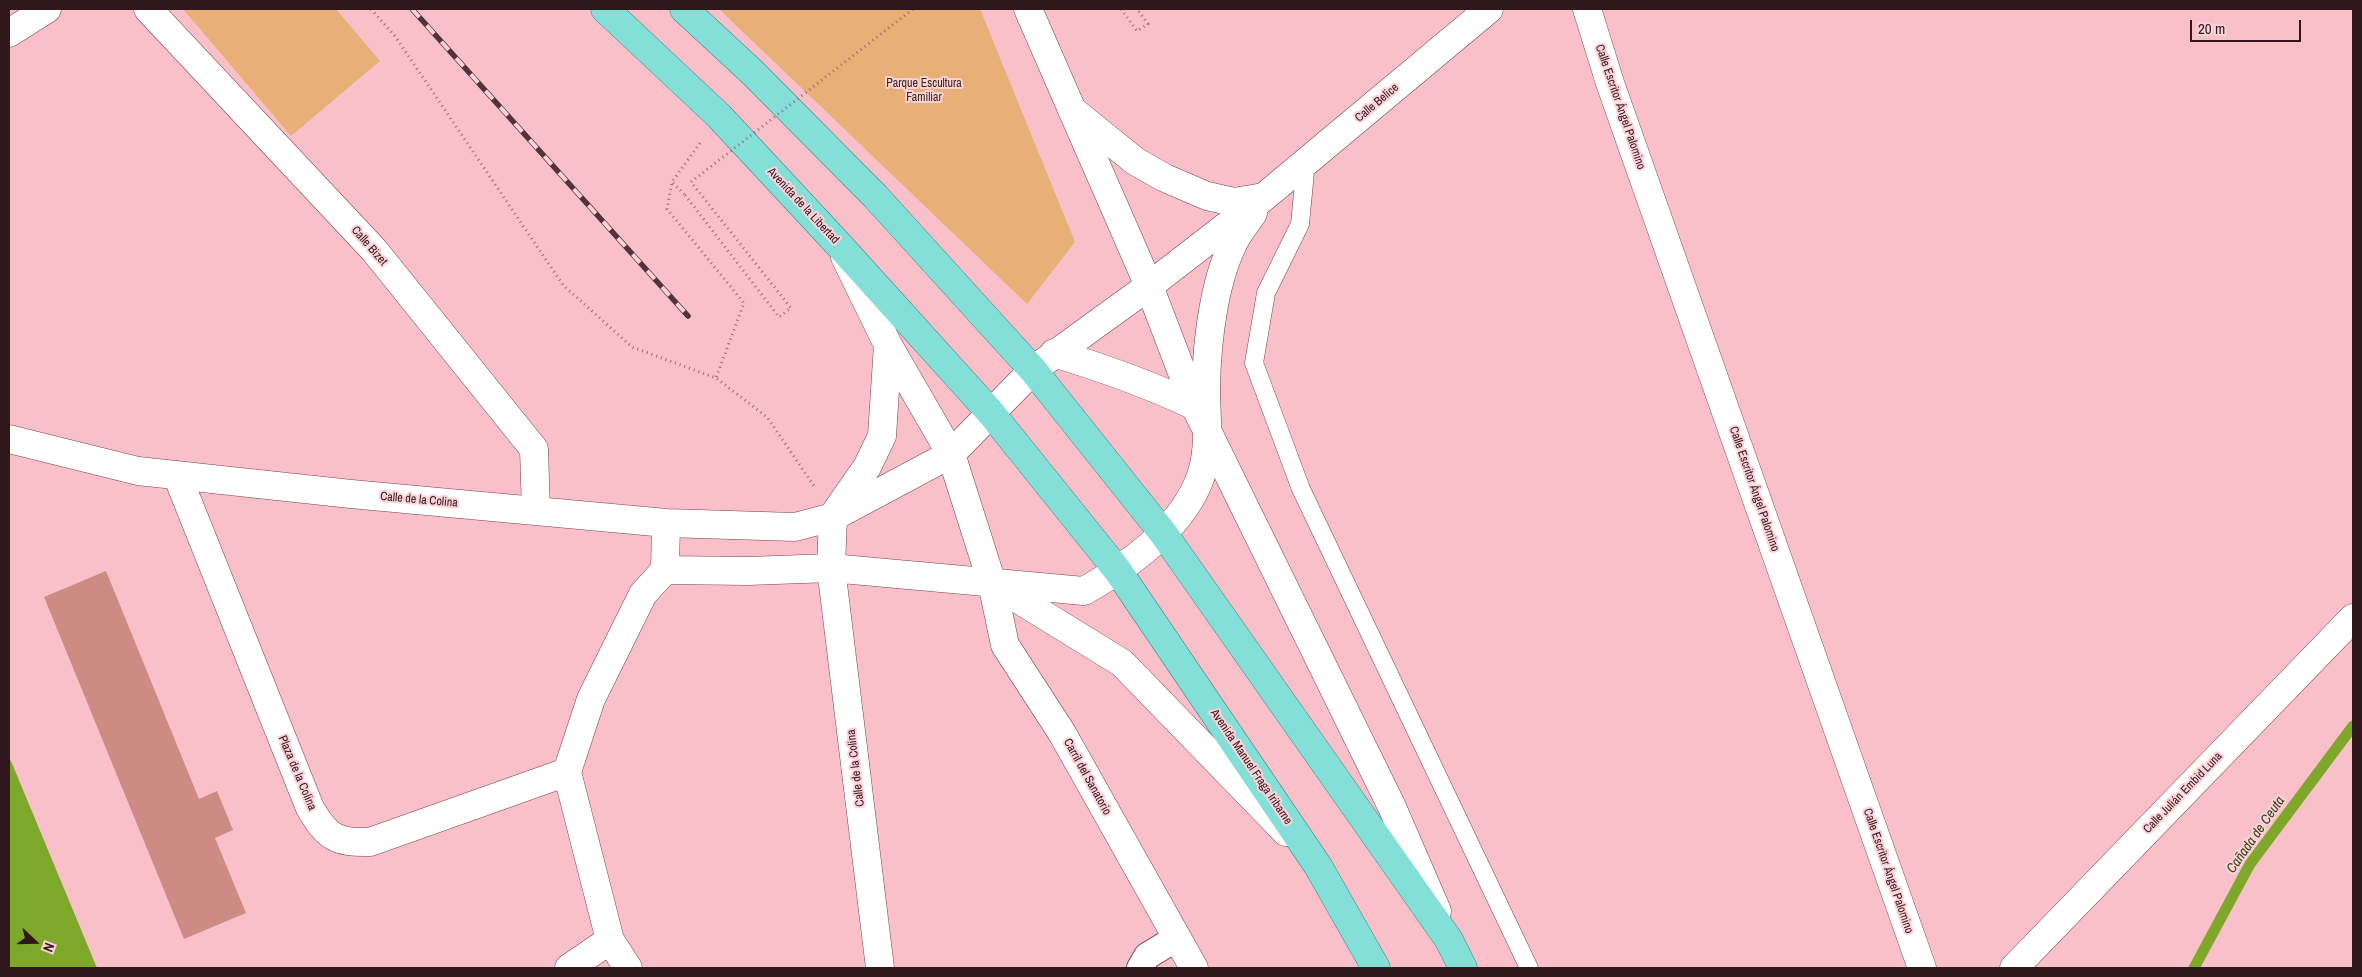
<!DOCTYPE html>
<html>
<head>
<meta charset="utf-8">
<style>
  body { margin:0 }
  #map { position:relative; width:2362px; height:977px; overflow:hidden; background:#f9c0ca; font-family:"Archivo Narrow",sans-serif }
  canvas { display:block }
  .frame { position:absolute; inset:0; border:10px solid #30171c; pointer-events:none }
  .north { position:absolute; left:10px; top:917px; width:50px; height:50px; -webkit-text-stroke:4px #fdd2d9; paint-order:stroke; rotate:111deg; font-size:14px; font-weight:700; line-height:20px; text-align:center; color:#30171c }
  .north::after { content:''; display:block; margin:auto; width:18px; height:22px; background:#30171c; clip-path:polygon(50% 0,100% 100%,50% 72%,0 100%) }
  .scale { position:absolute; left:2190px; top:20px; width:111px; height:22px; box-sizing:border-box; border:2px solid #30171c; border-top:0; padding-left:6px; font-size:15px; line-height:18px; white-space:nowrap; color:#30171c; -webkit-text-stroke:4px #fdd2d9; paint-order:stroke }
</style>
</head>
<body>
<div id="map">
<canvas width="2362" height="977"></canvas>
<div class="frame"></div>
<div class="north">N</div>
<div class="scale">20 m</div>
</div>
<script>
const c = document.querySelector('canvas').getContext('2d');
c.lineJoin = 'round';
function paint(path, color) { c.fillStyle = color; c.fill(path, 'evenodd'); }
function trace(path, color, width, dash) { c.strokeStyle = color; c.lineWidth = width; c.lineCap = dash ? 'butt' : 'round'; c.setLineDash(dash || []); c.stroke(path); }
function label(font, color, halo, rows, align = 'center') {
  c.font = font + ' "Archivo Narrow",sans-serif'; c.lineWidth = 4; c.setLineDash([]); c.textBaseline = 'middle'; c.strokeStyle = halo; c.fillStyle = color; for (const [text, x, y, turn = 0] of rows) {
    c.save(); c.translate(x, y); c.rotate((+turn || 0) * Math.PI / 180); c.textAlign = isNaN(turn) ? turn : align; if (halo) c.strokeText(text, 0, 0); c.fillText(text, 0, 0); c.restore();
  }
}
paint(new Path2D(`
  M183,9H336L380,61L291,136Z
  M719,9H980L1075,242L1027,304Z`), '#e8b076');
paint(new Path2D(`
  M9,759L11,761L97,968H9Z`), '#7da829');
trace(new Path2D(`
  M2194,968L2250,864L2353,726`), '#7da829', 11);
paint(new Path2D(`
  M106,571L199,799L217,791L233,830L215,838L246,913L184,939L44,597Z`), '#ce8b83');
const service = new Path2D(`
  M1306,162L1300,224L1266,293L1254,363L1301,489L1529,968`);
const pedestrian = new Path2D(`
  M1140,968L1147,956L1177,938`);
const minor = new Path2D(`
  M148,9L374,250L534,449L536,511
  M1587,9L1610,83L1922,968
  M9,33L47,9
  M1072,110L1135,161L1165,178L1207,196L1234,202L1264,197
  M845,257L888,345L951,454L992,583L1005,645L1062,733L1194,968
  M1054,353C1103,368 1149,384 1195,406
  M9,439L138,471L351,494L666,523L795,527L833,517L951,454L1033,370L1149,286L1264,197L1489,9
  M177,475L310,808C327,837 336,843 370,842L567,772
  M835,513L867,467L882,436L888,345
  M833,517L831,568L880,968
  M665,570L748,571L831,568L1084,591C1130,565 1188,524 1203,469C1210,441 1206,415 1206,386C1207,341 1214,278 1236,238C1241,229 1248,221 1253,213
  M997,586L1122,663L1286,832
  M569,968L610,940
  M628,968L610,940L567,772L591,699L643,594L665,570L666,523
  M2014,968L2353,618`);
const secondary = new Path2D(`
  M1028,9L1149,286L1195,406L1392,807L1437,911`);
const primary = new Path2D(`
  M605,9L719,116L840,246L991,413L1118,571L1318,866L1376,968
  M684,9L752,72L875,196L1033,370L1163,533L1449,940L1463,968`);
trace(service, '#7a3f4c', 19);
trace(pedestrian, '#7a3f4c', 28);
trace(minor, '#7a3f4c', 29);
trace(secondary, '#7a3f4c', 29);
trace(primary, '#308b85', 29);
trace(new Path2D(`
  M371,9L395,36L563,285L632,347L716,378L767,417L814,486
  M1121,9L1137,31L1148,24L1137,9
  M700,143L672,182L667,209L744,303L716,378
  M673,183L685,195`), '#956c74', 3, [1, 4]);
trace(service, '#fff', 18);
trace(pedestrian, '#fff', 26);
trace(minor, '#fff', 28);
trace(secondary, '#fff', 28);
trace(primary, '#83dfd8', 28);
const rail = new Path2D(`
  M412,9L688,316`);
trace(rail, '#513339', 5.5);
trace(rail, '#fdd2d9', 4, [11]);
trace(new Path2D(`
  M685,195L779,317L791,308L691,182L913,9`), '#956c74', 3, [1, 4]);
label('12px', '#362615', '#fdd2d9', [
  ["Parque Escultura",924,84],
  ["Familiar",924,98]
]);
label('12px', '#30171c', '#fdd2d9', [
  ["Calle Belice",1377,103,-40],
  ["Calle Escritor Ángel Palomino",1620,107,71],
  ["Avenida de la Libertad",803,206,47],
  ["Calle Bizet",369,246,49],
  ["Calle Escritor Ángel Palomino",1754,489,71],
  ["Calle de la Colina",419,500,5],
  ["Avenida Manuel Fraga Iribarne",1251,767,56],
  ["Calle de la Colina",856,768,-97],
  ["Plaza de la Colina",297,773,67],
  ["Carril del Sanatorio",1087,777,61],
  ["Calle Julián Embid Luna",2183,793,-46],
  ["Calle Escritor Ángel Palomino",1888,871,71]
]);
label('italic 14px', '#304212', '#fdd2d9', [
  ["Cañada de Ceuta",2256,835,-55]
]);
</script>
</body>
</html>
